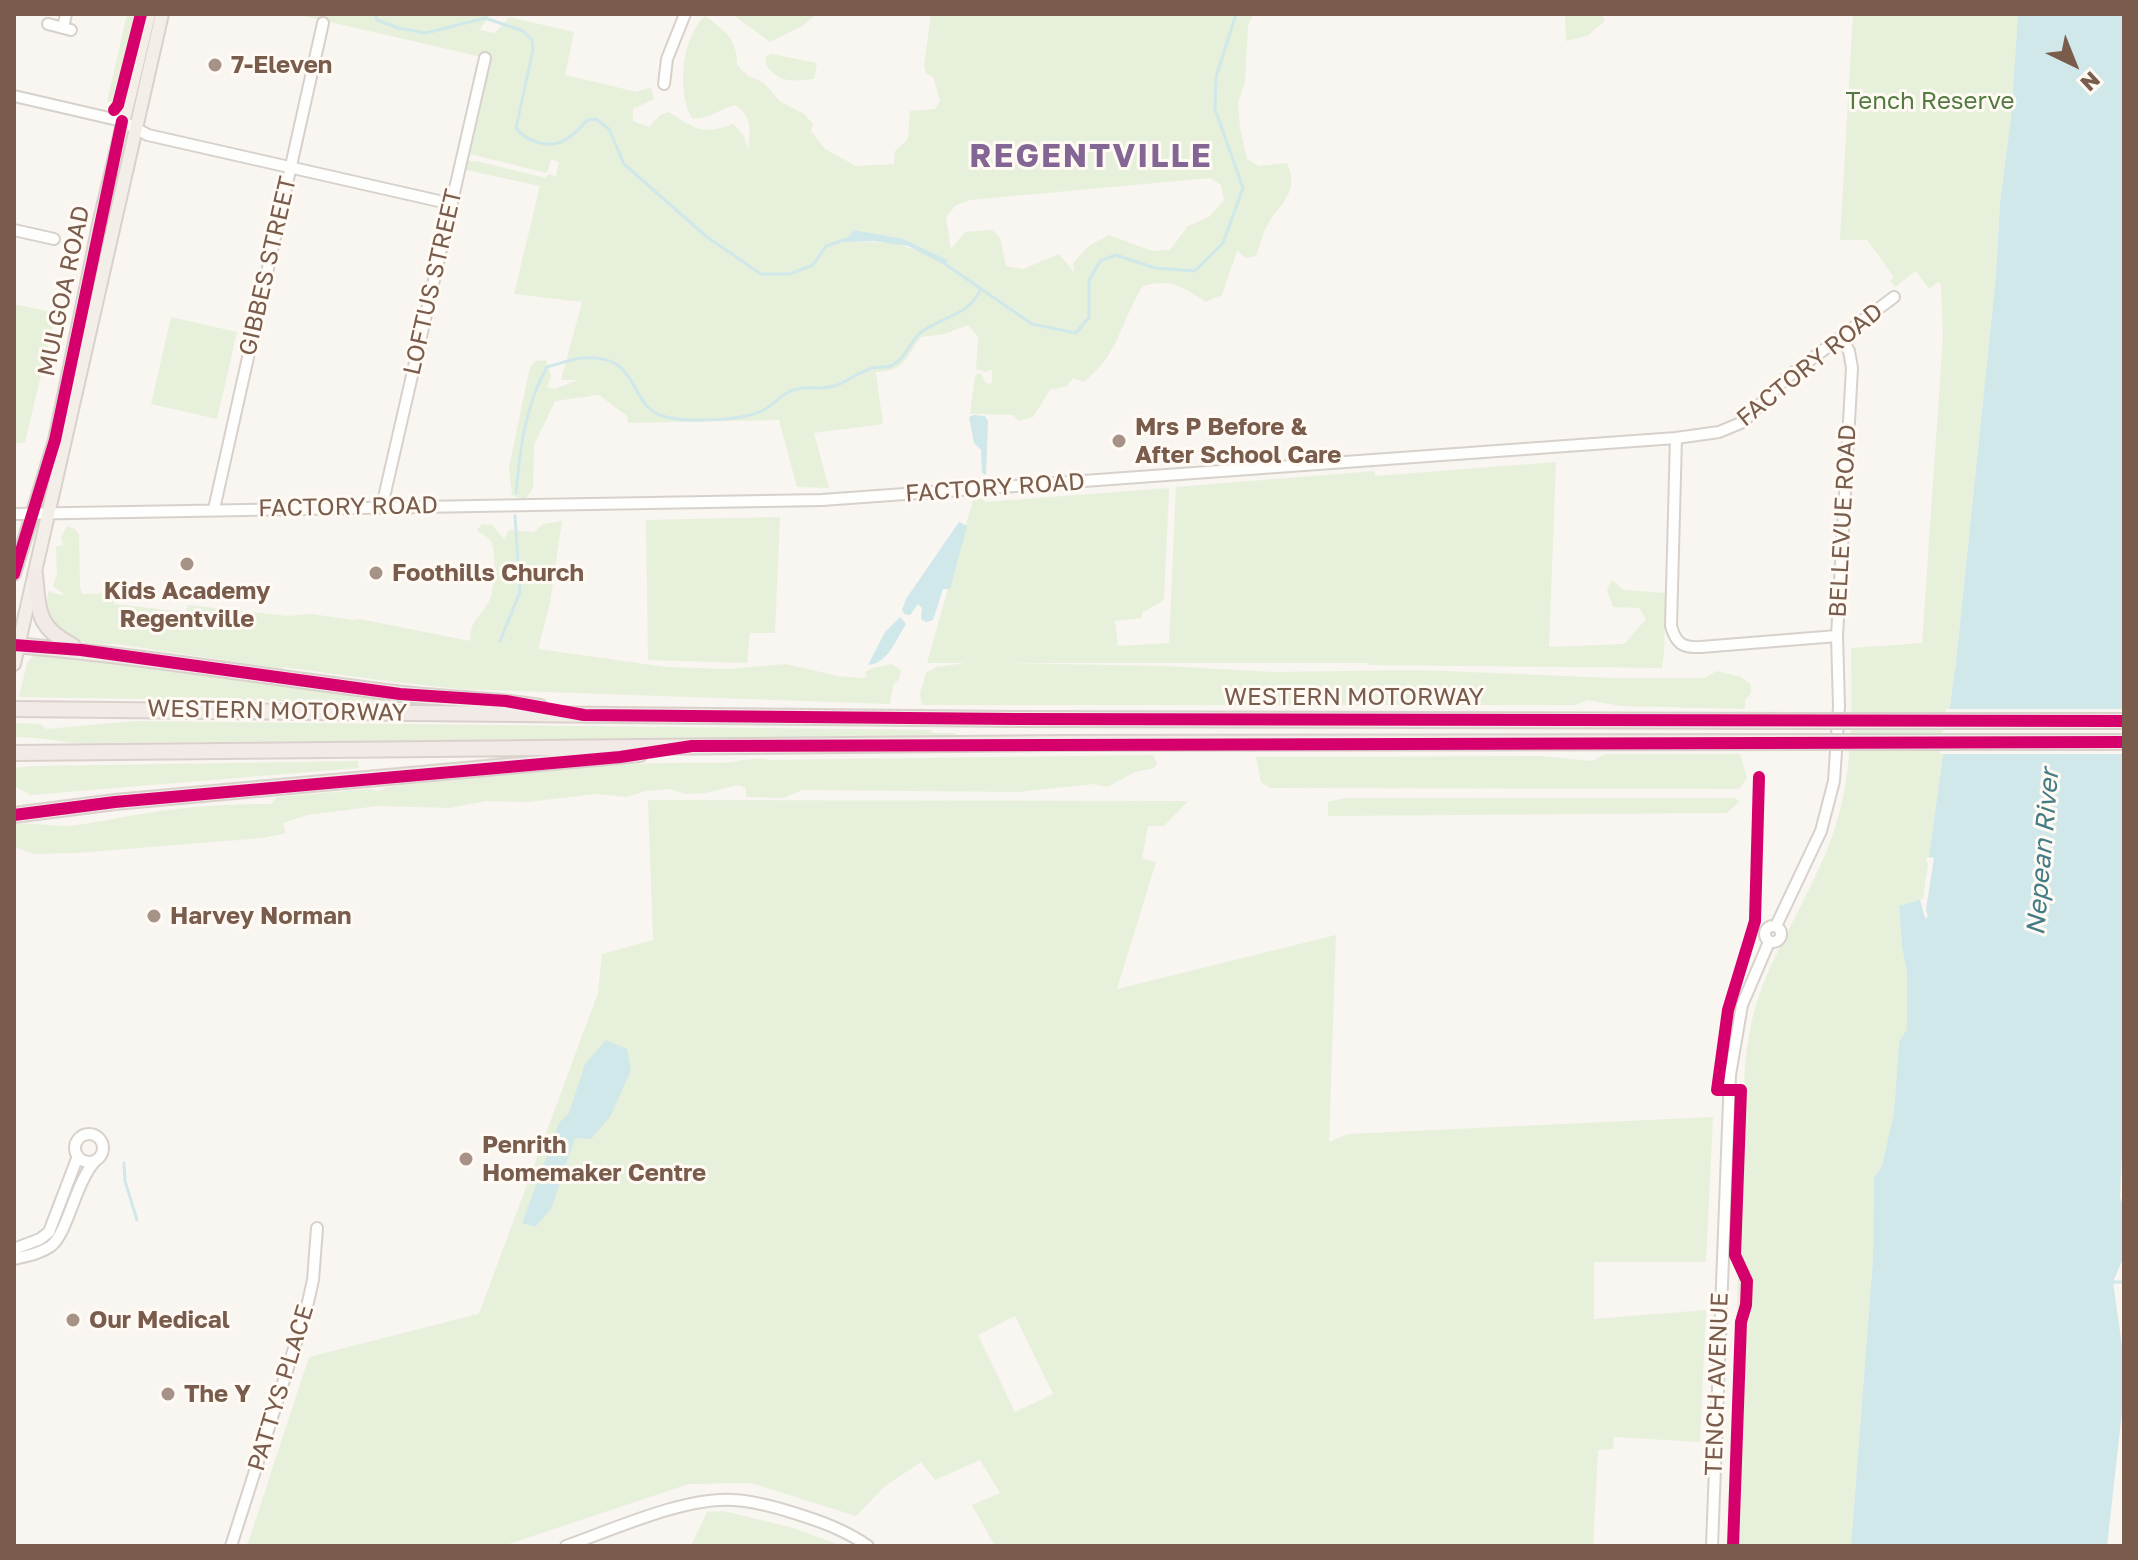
<!DOCTYPE html>
<html>
<head>
<meta charset="utf-8">
<style>
  body { margin:0 }
  #map { position:relative; width:2138px; height:1560px; overflow:hidden; background:#f9f5f0; font-family:"Golos Text",sans-serif }
  canvas { display:block }
  .frame { position:absolute; inset:0; border:16px solid #7a5c4d; pointer-events:none }
  .north { position:absolute; left:2034px; top:24px; width:80px; height:80px; -webkit-text-stroke:6px #fffaf3; paint-order:stroke; rotate:137deg; font-size:22px; font-weight:700; line-height:32px; text-align:center; color:#7a5c4d }
  .north::after { content:''; display:block; margin:auto; width:28px; height:36px; background:#7a5c4d; clip-path:polygon(50% 0,100% 100%,50% 72%,0 100%) }
</style>
</head>
<body>
<div id="map">
<canvas width="2138" height="1560"></canvas>
<div class="frame"></div>
<div class="north">N</div>
</div>
<script>
const c = document.querySelector('canvas').getContext('2d');
c.lineJoin = 'round';
function paint(path, color) { c.fillStyle = color; c.fill(path, 'evenodd'); }
function trace(path, color, width, dash) { c.strokeStyle = color; c.lineWidth = width; c.lineCap = dash ? 'butt' : 'round'; c.setLineDash(dash || []); c.stroke(path); }
function label(font, color, halo, rows, align = 'center') {
  c.font = font + ' "Golos Text",sans-serif'; c.lineWidth = 6; c.setLineDash([]); c.textBaseline = 'middle'; c.strokeStyle = halo; c.fillStyle = color; for (const [text, x, y, turn = 0] of rows) {
    c.save(); c.translate(x, y); c.rotate((+turn || 0) * Math.PI / 180); c.textAlign = isNaN(turn) ? turn : align; if (halo) c.strokeText(text, 0, 0); c.fillText(text, 0, 0); c.restore();
  }
}
paint(new Path2D(`
  M127,14H137L116,101L107,102Z
  M295,14H490L480,30L495,33L509,17L574,32L565,75L637,92L651,87L654,99L633,109V121L649,127L660,115L669,112C696,130 702,135 733,124L744,136L748,150C750,130 753,118 736,105C721,108 707,120 692,118C676,91 682,37 705,16C724,30 738,39 737,65L748,76L763,82L781,102L804,114L813,124L811,131L825,149L856,166L894,164L895,151L908,139L910,111L935,109L940,100L933,77L926,73L924,65L931,14H1253L1248,26L1245,83L1238,102L1240,128L1247,159L1259,166L1287,163C1302,196 1275,205 1264,232C1261,240 1259,248 1256,256L1246,258L1237,251L1222,295L1206,302C1181,287 1173,278 1143,286C1122,318 1117,359 1083,382L1073,378L1067,386L1050,390L1033,417L1019,421L1013,415L970,414L975,375L981,373L986,384L992,383V369L986,372L976,369L978,337L968,325L944,334L921,337C906,355 906,372 876,372L883,424L814,433L829,488L797,487L779,420L628,423L627,416L599,395L555,401L534,445L533,488L525,500L512,495L509,467L530,367L535,361L546,360L551,376L547,387L555,389L578,380H561L582,302L514,294L540,186L466,170L468,161H476L546,178L548,174L556,176L559,162L551,159L547,173L470,154L491,59ZM1210,178L1221,185L1224,200L1209,217L1188,226L1170,250L1152,251L1109,235L1089,246L1073,263L1074,272L1059,254L1023,269L1006,266L1000,238L992,230L965,232L951,249L946,217L956,205L970,200ZM855,230L904,239L944,258L892,243L849,241Z
  M732,14H817L802,26L770,42Z
  M1565,14H1601L1605,21L1587,36L1566,41Z
  M1853,14H2018L2011,117L2000,203L1996,275L1956,662L1923,900L1899,906L1902,947L1907,973V1029L1899,1042L1894,1112L1882,1166L1874,1178L1873,1258L1851,1546H1729L1745,1065C1747,1045 1750,1025 1756,1005C1774,948 1809,898 1830,842C1854,781 1852,713 1851,648L1922,643L1943,337L1941,285L1938,282L1929,289L1916,271L1895,287L1890,281L1894,277L1867,240H1840Z
  M772,54L817,63L814,79C791,81 781,84 766,65V56Z
  M14,304L56,313L25,442L14,444Z
  M171,317L237,332L217,419L151,404Z
  M1556,462L1549,647L1624,644L1646,619L1639,608L1613,607L1607,590L1612,580L1624,590L1666,593L1664,653L1662,668L1369,665L1368,663H1002L1165,666L1273,672L1420,670L1613,678H1704L1717,671L1741,677L1751,685V693L1745,700V709L1620,706L1588,700L1576,705H922L920,693L926,673L936,667L966,663H927L973,500L982,498L985,502L1169,488L1164,600L1142,613V618L1115,621L1118,646L1169,643L1176,487L1374,471L1375,476Z
  M780,517L775,633H750L747,663L648,660L646,520Z
  M562,521L550,603L538,649L666,667L727,669L785,664L838,676L863,678L867,676L865,672L873,668L892,664L901,670L899,679L893,685L890,704L460,689L394,682L283,667V669L116,644C84,646 74,640 48,623L52,621L47,605L48,591L61,595L64,594L53,586L57,574L56,547L63,545L61,537L67,526L75,529L79,535L80,587L83,594L114,593V604L186,612L188,605L288,616L311,614L353,620L360,619L470,641C472,616 477,622 488,603C495,592 497,554 491,541C488,536 482,535 477,530L482,524L492,525L504,539L509,530L534,532L543,524Z
  M50,652L401,699L399,703L19,697L27,663L35,653Z
  M135,721L931,730L932,733H955L956,736L79,743C56,742 36,736 14,737V723L41,724L46,729Z
  M1605,754H1740L1747,778L1739,789L1270,788L1261,782L1256,757L1541,756L1592,761Z
  M1153,755L1157,763L1154,768L1135,772L1107,787L1094,784L1018,792L802,790L784,798L746,797V788L739,785L705,793L686,794L669,789L646,791L627,797L595,794L528,802L486,801L450,808L378,806L307,815L283,823L286,833L263,838L76,853L35,854L14,847V825C33,821 50,827 69,826C96,823 122,817 148,813C190,806 230,804 271,804L277,797L370,789L378,791L388,787C497,773 607,761 717,763C736,763 752,756 771,760Z
  M358,761L359,768L30,795L14,786V768L34,766Z
  M1345,798H1734L1740,801L1727,813L1328,816V802Z
  M648,800L1188,801L1164,826H1148L1142,859L1156,862L1117,989L1336,935L1329,1142L1348,1134L1713,1117L1706,1262H1594V1319L1706,1310L1700,1442L1614,1437L1613,1449L1598,1450L1593,1546H995L972,1505L1000,1493L980,1460L935,1480L921,1462L885,1486L856,1516L751,1483L689,1484L503,1546H247L309,1357L478,1314L480,1311L598,993L602,954L653,940ZM1015,1316L1053,1394L1015,1412L978,1335Z
  M724,1511L793,1528L843,1546H691L707,1512Z`), '#e7f0db');
paint(new Path2D(`
  M2018,14H2124V1110L2120,1197L2124,1210V1256L2113,1282L2123,1353V1403L2107,1546H1851L1873,1258L1874,1178L1882,1166L1894,1112L1899,1042L1907,1029V973L1902,947L1899,906L1923,899L1956,662L1996,275L2000,203L2011,117Z
  M854,230L904,239L948,260L945,265L908,246L873,241L844,242Z
  M974,415L985,416L988,421L986,475L982,473L981,450L974,443L969,417Z
  M959,522L967,526L950,589H943L933,620L926,622L921,619L922,608L918,604L910,615L904,614L902,610L906,599Z
  M900,617L906,624C896,639 888,664 868,665L885,632Z
  M606,1040L627,1049L631,1070L610,1117L591,1139L575,1138L551,1209L535,1227L522,1223L559,1123L569,1113L585,1064Z`), '#d0e8ea');
paint(new Path2D(`
  M1946,709H2124V754H1940Z
  M1927,857L1934,858L1926,909L1928,917L1925,918L1920,900L1923,899L1928,863L1926,862Z`), '#f9f5f0');
trace(new Path2D(`
  M375,14L377,20L398,28L426,33L485,18L523,31L532,40L533,50L516,128C526,141 547,149 563,141C573,137 580,127 588,120L596,119L609,129L624,164L707,237L761,274H790L813,265L826,246L847,239
  M945,264L1032,324L1076,333L1089,317V281L1100,261L1116,255L1155,268L1195,271L1223,243L1243,188L1215,109L1216,77L1236,14
  M516,493C520,450 525,405 547,367C559,364 571,359 583,358C646,353 624,412 671,418C695,422 747,421 767,408C778,401 784,391 798,389C810,386 823,390 834,386C848,382 859,371 873,368C879,366 885,368 891,366C905,359 909,344 919,334C940,316 970,317 981,288
  M500,641L520,592L515,516
  M124,1163L125,1181L137,1220
  M2112,1282H2124`), '#d0e8ea', 3);
const minor = new Path2D(`
  M48,24L71,30
  M63,28L66,14
  M664,84L667,59L685,14
  M14,96L122,121L148,135L452,204
  M14,230L54,239
  M1676,438L1671,626C1676,644 1683,648 1701,647L1837,636
  M382,506L485,58
  M214,509L323,23
  M14,514L822,500L1676,438L1719,432L1743,422L1785,379L1894,297
  M1765 934a8 8 0 1 1 16 0a8 8 0 1 1-16 0Z
  M1776,926L1821,831L1834,781L1839,706L1837,636L1852,368L1849,351L1841,338
  M75 1148a14 14 0 1 1 28 0a14 14 0 1 1-28 0Z
  M14,1249L40,1239L49,1232L78,1156
  M14,1259C26,1256 40,1254 51,1246C68,1233 75,1182 96,1160
  M231,1546L306,1311L313,1280L317,1228
  M566,1546C612,1530 686,1496 734,1500C754,1501 775,1507 794,1513C820,1521 845,1530 868,1546
  M1712,1546L1730,1075L1742,1005L1769,942`);
const major = new Path2D(`
  M14,574L55,440L100,220L149,14
  M14,664L162,14`);
const highway = new Path2D(`
  M35,575C39,613 37,627 73,646
  M14,645C141,656 268,677 395,693C443,699 492,699 540,707
  M14,709L1015,719L1807,721
  M14,753L1059,743L1807,742
  M14,815L115,802L640,754`);
trace(minor, '#d7d1cb', 14);
trace(major, '#dad1cc', 16);
trace(highway, '#dad1cc', 18);
trace(minor, '#fefefd', 10);
trace(major, '#f3eee8', 12);
trace(highway, '#f2eae7', 14);
const highwayBridge = new Path2D(`
  M1807,721H2124
  M1807,742H2124`);
trace(highwayBridge, '#dad1cc', 18, []);
trace(highwayBridge, '#f2eae7', 14);
trace(new Path2D(`
  M114,110L118,105L141,14
  M14,574L55,440L122,121
  M14,645L81,650L400,694L506,701L584,715L1015,719L2124,721
  M14,815L115,802L620,757L692,746L2124,742
  M1733,1546L1741,1322L1746,1305L1747,1281L1735,1255L1741,1090H1717L1728,1010L1755,921L1759,777`), '#d6006c', 12);
for (const [x, y, r, color] of [
  [215,65,8,"#a69286"],
  [1119,441,8,"#a69286"],
  [187,564,8,"#a69286"],
  [376,573,8,"#a69286"],
  [154,916,8,"#a69286"],
  [466,1159,8,"#a69286"],
  [73,1320,8,"#a69286"],
  [168,1394,8,"#a69286"]
]) { const dot = new Path2D(); dot.arc(x, y, r, 0, 2 * Math.PI); c.fillStyle = color; c.fill(dot); trace(dot, '#fffaf3', 3); }
label('bold 24px', '#7a5c4d', '#fffaf3', [
  ["7-Eleven",231,65],
  ["Mrs P Before &",1135,427],
  ["After School Care",1135,455],
  ["Foothills Church",392,573],
  ["Kids Academy",187,591,"center"],
  ["Regentville",187,619,"center"],
  ["Harvey Norman",170,916],
  ["Penrith",482,1145],
  ["Homemaker Centre",482,1173],
  ["Our Medical",89,1320],
  ["The Y",184,1394]
], 'left');
label('24px', '#537a41', '#fffaf3', [
  ["Tench Reserve",1930,101]
]);
label('24px', '#7a5c4d', '#fffaf3', [
  ["GIBBES STREET",268,266,-77],
  ["LOFTUS STREET",433,282,-77],
  ["MULGOA ROAD",64,291,-78],
  ["FACTORY ROAD",1810,365,-39],
  ["FACTORY ROAD",995,488,-4],
  ["FACTORY ROAD",348,507,-1],
  ["BELLEVUE ROAD",1843,521,-87],
  ["WESTERN MOTORWAY",1354,697],
  ["WESTERN MOTORWAY",277,711,1],
  ["TENCH AVENUE",1717,1384,-88],
  ["PATTYS PLACE",281,1388,-73]
]);
label('italic 26px', '#437c86', '#fffaf3', [
  ["Nepean River",2043,852,-85]
]);
c.letterSpacing = '2px';
label('bold 32px', '#846695', '#fffaf3', [
  ["REGENTVILLE",1091,157]
]);
c.letterSpacing = '0px';
</script>
</body>
</html>
